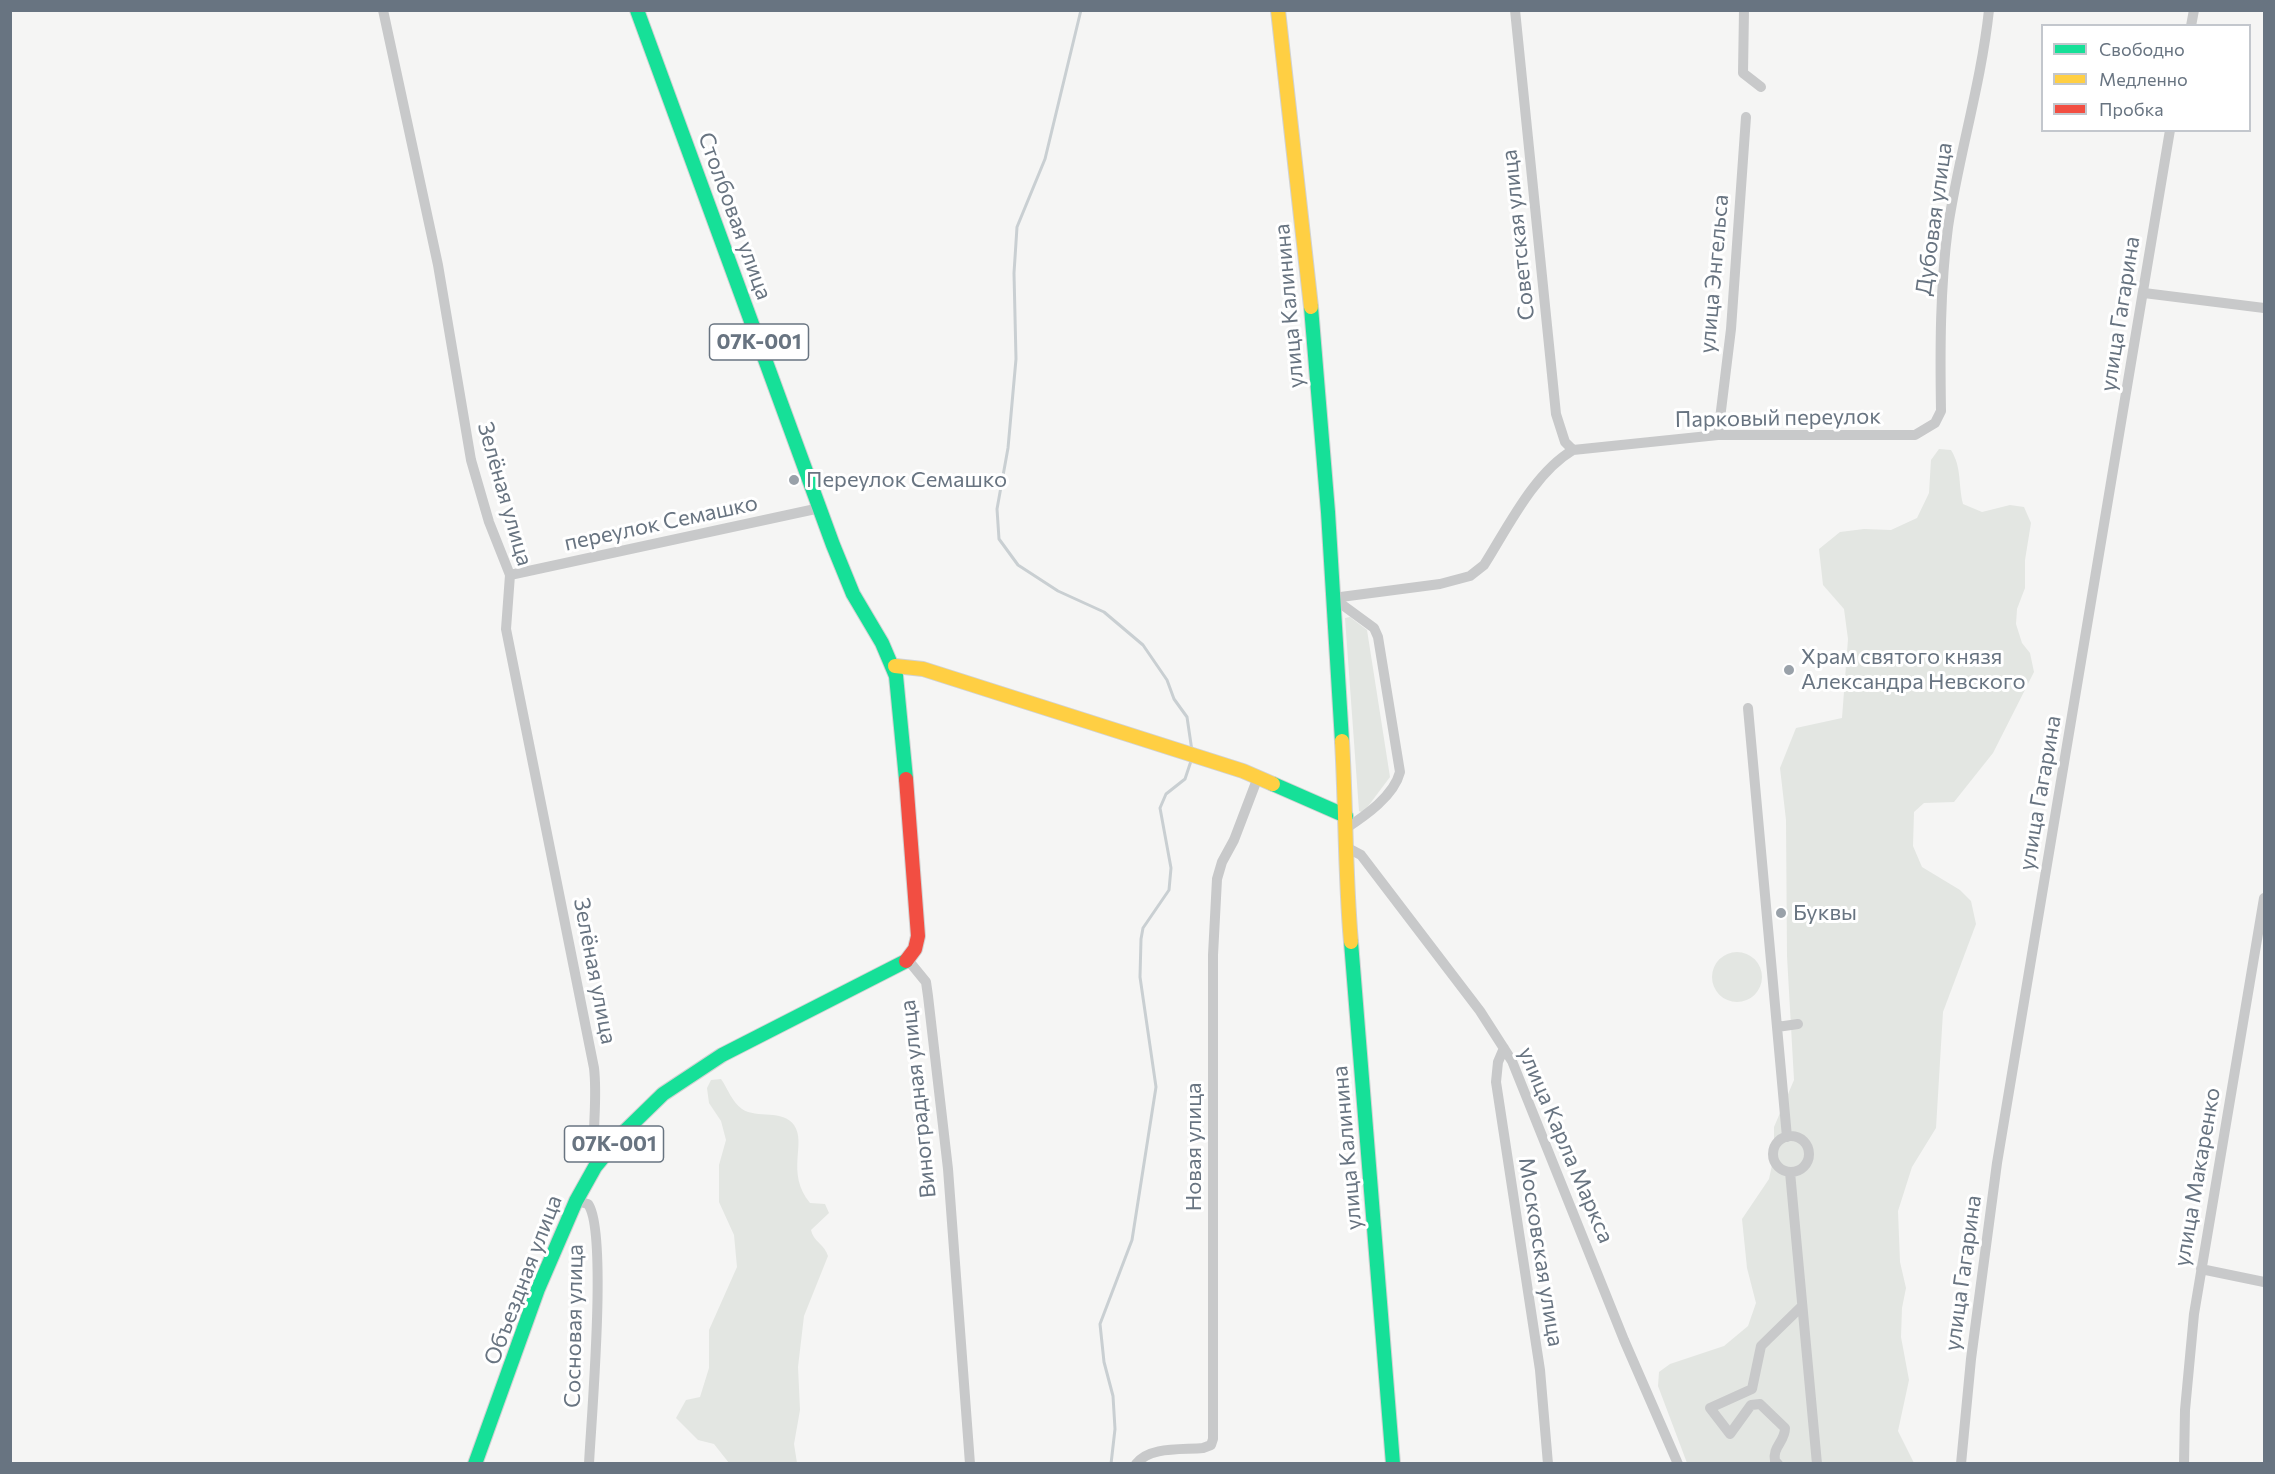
<!DOCTYPE html>
<html>
<head>
<meta charset="utf-8">
<style>
  body { margin:0 }
  #map { position:relative; width:2275px; height:1474px; overflow:hidden; background:#f5f5f4; font-family:Commissioner,sans-serif }
  canvas { display:block }
  .frame { position:absolute; inset:0; border:12px solid #687481; pointer-events:none }
  .legend { position:absolute; left:2041px; top:24px; width:210px; height:108px; box-sizing:border-box; background:#fff; border:2px solid #c3c7cd; margin:0; padding:8px 10px; list-style:none; font-size:18px; color:#687481 }
  .legend li { display:flex; align-items:center; gap:12px; height:30px }
  .legend b { width:30px; border:2px solid #c3c7cd }
</style>
</head>
<body>
<div id="map">
<canvas width="2275" height="1474"></canvas>
<div class="frame"></div>
<ul class="legend">
<li><b style="height:8px;background:#16e098"></b>Свободно</li>
<li><b style="height:8px;background:#ffcf43"></b>Медленно</li>
<li><b style="height:8px;background:#f24e42"></b>Пробка</li>
</ul>
</div>
<script>
const c = document.querySelector('canvas').getContext('2d');
c.lineJoin = 'round';
function paint(path, color) { c.fillStyle = color; c.fill(path, 'evenodd'); }
function trace(path, color, width, dash) { c.strokeStyle = color; c.lineWidth = width; c.lineCap = dash ? 'butt' : 'round'; c.setLineDash(dash || []); c.stroke(path); }
function label(font, color, halo, rows, align = 'center') {
  c.font = font + ' Commissioner,sans-serif'; c.lineWidth = 6; c.setLineDash([]); c.textBaseline = 'middle'; c.strokeStyle = halo; c.fillStyle = color; for (const [text, x, y, turn = 0] of rows) {
    c.save(); c.translate(x, y); c.rotate((+turn || 0) * Math.PI / 180); c.textAlign = isNaN(turn) ? turn : align; if (halo) c.strokeText(text, 0, 0); c.fillText(text, 0, 0); c.restore();
  }
}
paint(new Path2D(`
  M1939,449L1951,450C1962,468 1958,483 1963,504L1982,512L2010,505L2024,507L2031,523L2025,560V588L2017,609L2016,624L2022,643L2030,653L2034,672L1993,753L1954,802L1924,803L1914,812L1913,846L1922,867L1960,890L1971,901L1976,924L1943,1012L1936,1128L1912,1167L1898,1211L1900,1262L1906,1288L1902,1308L1901,1337L1909,1380L1898,1431L1914,1463H1687L1658,1386L1659,1372L1670,1364L1724,1346L1748,1326L1756,1303L1747,1268L1742,1219L1769,1179L1774,1156V1127L1794,1080L1787,956L1786,820L1780,768L1796,728L1842,718L1848,639L1844,609L1823,585L1819,549L1840,532L1864,529L1891,530L1917,518L1929,493L1931,460Z
  M1350,617L1367,630L1390,777L1363,813L1359,811L1345,618Z
  M1712 977a25 25 0 1 1 50 0a25 25 0 1 1-50 0Z
  M721,1079C728,1089 732,1102 742,1109C757,1119 783,1109 794,1125C807,1144 785,1172 810,1203L825,1204L829,1213L811,1230C813,1241 825,1245 828,1256L804,1316L798,1367L800,1410L794,1444L797,1463H729L714,1444L698,1440L676,1418L686,1400L700,1397L709,1368V1330L737,1267L734,1235L719,1202V1165L726,1140L721,1121L709,1103L707,1088L711,1080Z`), '#e3e6e2');
trace(new Path2D(`
  M1081,10L1045,159L1017,227L1014,273L1016,359L1008,448L997,509L999,539L1018,565L1058,591L1104,612L1143,645L1167,680L1174,699L1187,717L1192,751
  M1111,1464L1115,1429L1113,1396L1104,1362L1100,1324L1132,1240L1156,1087L1140,977L1141,939L1143,928L1169,890L1171,868L1160,808L1166,794L1185,779L1191,761`), '#c9cfd2', 3);
const fast = new Path2D(`
  M637,10L833,545L853,594L882,643L896,676L906,779
  M1311,307L1328,512L1342,741
  M1273,784L1346,816
  M1351,942L1393,1464
  M475,1464L538,1289L576,1201L595,1167L623,1133L663,1094L722,1055L906,961`);
const slow = new Path2D(`
  M1278,10L1311,307
  M895,666L923,669L1243,771L1273,784
  M1342,741C1346,808 1345,875 1351,942`);
const jam = new Path2D(`
  M906,961L915,949L918,936L906,779`);
trace(fast, '#d1d2d2', 16);
trace(slow, '#d1d2d2', 16);
trace(jam, '#d1d2d2', 16);
trace(new Path2D(`
  M383,10L438,265L471,460L489,522L510,575L506,629L594,1068C598,1102 591,1134 595,1167
  M1515,10L1556,414L1565,442L1573,450
  M1744,10L1743,73L1761,87
  M2191,26L2194,10
  M2144,293L2264,308
  M1718,435L1731,329L1746,117
  M510,575L820,508
  M1333,598L1440,584L1470,576L1484,565C1508,527 1534,473 1573,450L1718,435H1915L1935,423L1941,411C1940,350 1940,288 1948,227C1959,154 1981,84 1989,10
  M1333,598L1374,628L1378,637L1400,772C1394,796 1365,816 1345,829
  M1748,708L1787,1137
  M1344,846L1361,855L1480,1011L1512,1061L1624,1340L1678,1464
  M908,960L926,982L928,996L948,1169L970,1464
  M1777,1027L1798,1024
  M1504,1048L1498,1062L1496,1082L1540,1370L1548,1464
  M1773 1154a18 18 0 1 1 36 0a18 18 0 1 1-36 0Z
  M1790,1172L1817,1464
  M576,1201L588,1204C608,1231 591,1421 589,1464
  M2201,1269L2264,1282
  M1136,1464C1149,1446 1183,1450 1203,1448L1211,1445L1213,1439V955L1217,879L1222,862L1234,840L1258,777
  M1778,1464L1775,1461C1772,1447 1785,1442 1785,1428L1760,1404L1751,1405L1730,1434L1710,1408L1752,1389L1761,1346L1802,1306
  M1961,1464L1971,1359L1997,1163L2170,130
  M2184,1464L2185,1410L2194,1314L2264,898`), '#c8c9ca', 10);
trace(fast, '#16e098', 14);
trace(slow, '#ffcf43', 14);
trace(jam, '#f24e42', 14);
for (const [x, y, r, color] of [
  [794,480,6,"#99a1a9"],
  [1789,670,6,"#99a1a9"],
  [1781,913,6,"#99a1a9"]
]) { const dot = new Path2D(); dot.arc(x, y, r, 0, 2 * Math.PI); c.fillStyle = color; c.fill(dot); trace(dot, '#fff', 2); }
for (const [x, y, w] of [
  [759,342,99],
  [614,1144,99]
]) { const box = new Path2D(); box.roundRect(x - w / 2, y - 18, w, 36, 4.5); c.fillStyle = '#fff'; c.fill(box); trace(box, '#687481', 1.5); }
label('bold 21px', '#687481', null, [
  ["07К-001",759,342],
  ["07К-001",614,1144]
]);
label('22px', '#687481', '#fff', [
  ["Столбовая улица",735,216,70],
  ["Дубовая улица",1934,219,-82],
  ["Советская улица",1518,235,-96],
  ["улица Энгельса",1714,274,-85],
  ["улица Калинина",1289,306,-95],
  ["улица Гагарина",2120,314,-81],
  ["Парковый переулок",1778,418,-1],
  ["Зелёная улица",505,494,74],
  ["переулок Семашко",661,523,-12],
  ["улица Гагарина",2040,793,-80],
  ["Зелёная улица",595,971,79],
  ["Виноградная улица",918,1099,-96],
  ["улица Карла Маркса",1566,1145,67],
  ["Новая улица",1194,1147,-90],
  ["улица Калинина",1347,1148,-95],
  ["улица Макаренко",2197,1177,-80],
  ["Московская улица",1541,1252,81],
  ["улица Гагарина",1963,1273,-82],
  ["Объездная улица",523,1280,-69],
  ["Сосновая улица",574,1326,-89]
]);
label('22px', '#687481', '#fff', [
  ["Переулок Семашко",806,480],
  ["Храм святого князя",1801,657],
  ["Александра Невского",1801,682],
  ["Буквы",1793,913]
], 'left');
</script>
</body>
</html>
